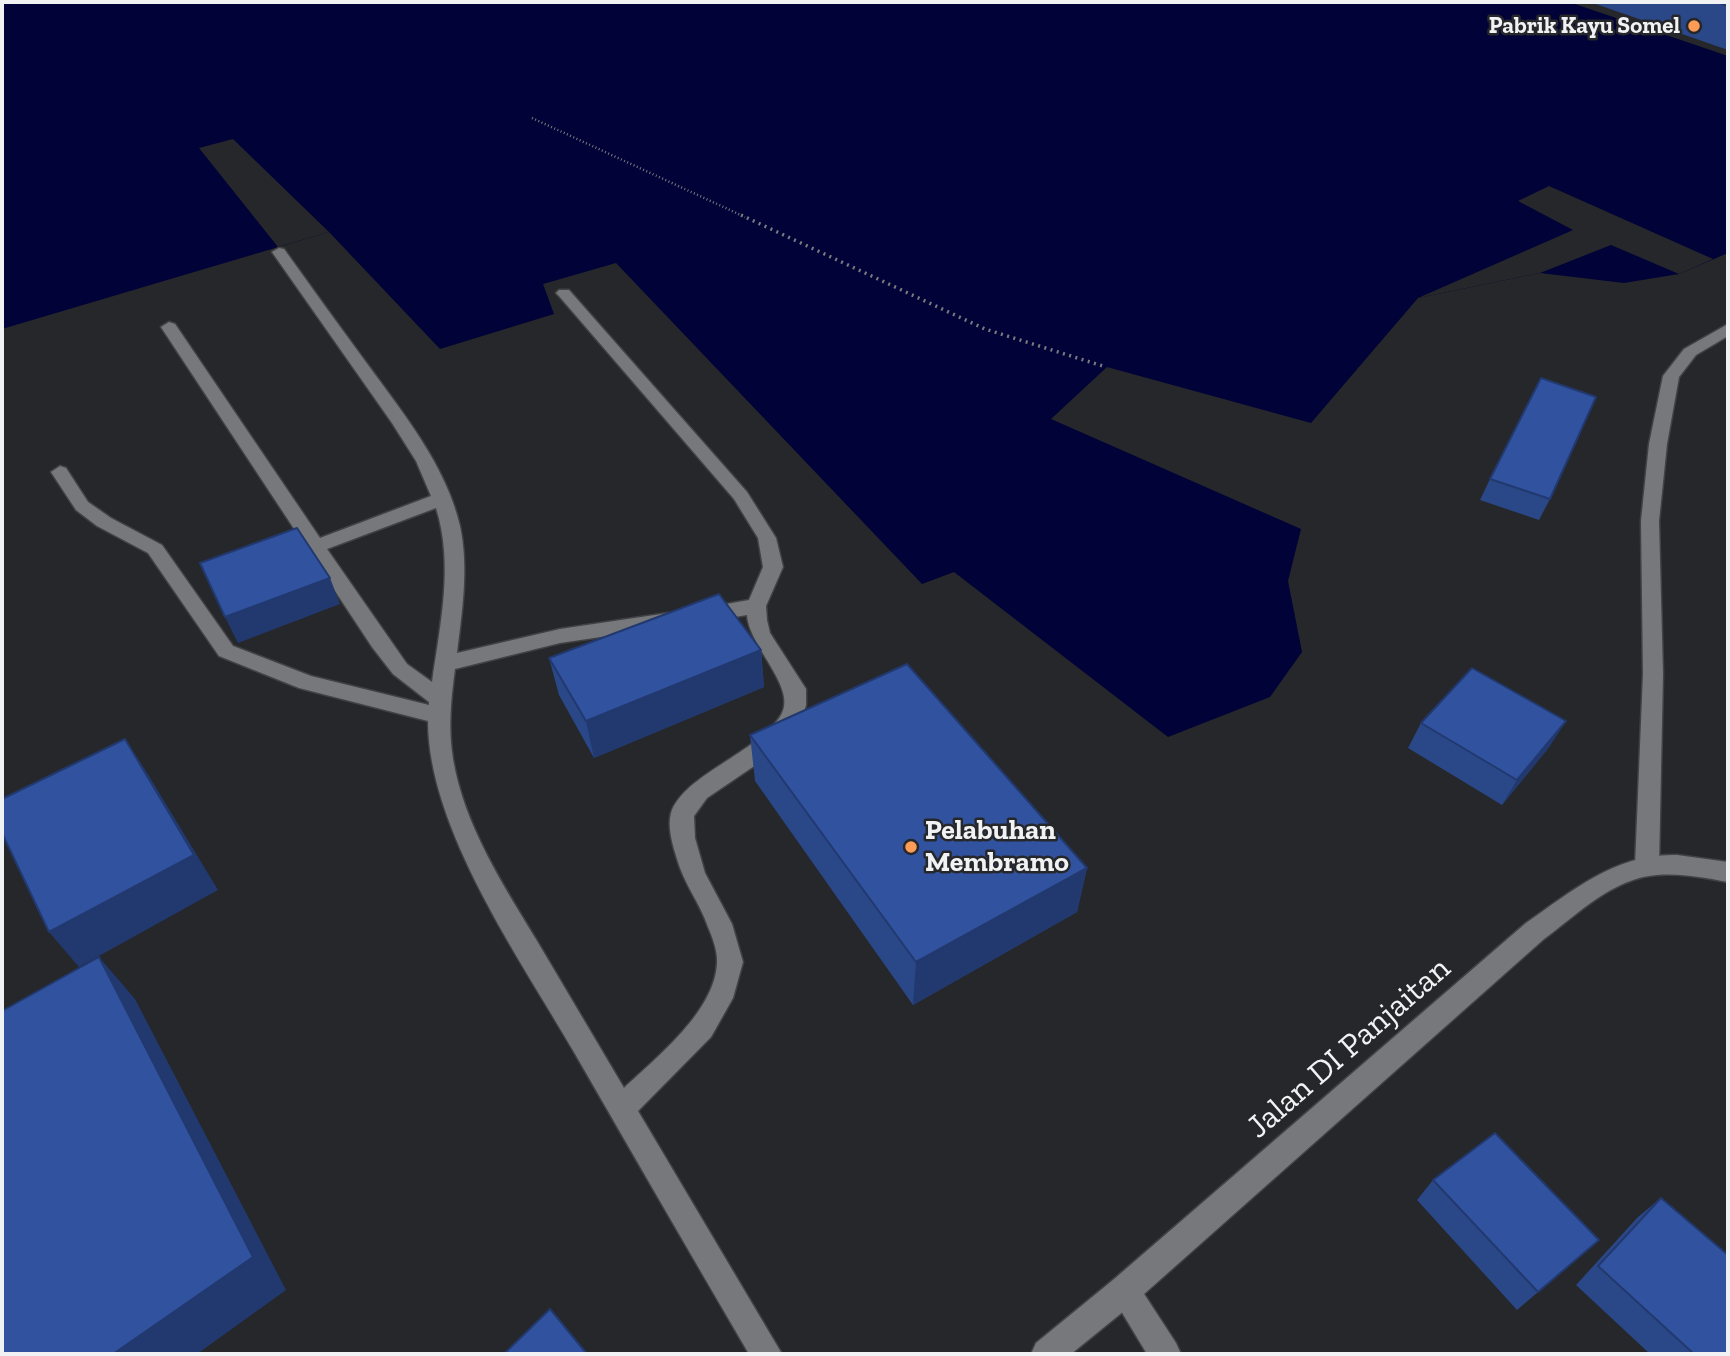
<!DOCTYPE html>
<html>
<head>
<meta charset="utf-8">
<style>
  body { margin:0 }
  #map { position:relative; width:1730px; height:1356px; overflow:hidden; background:#26272a; font-family:"Zilla Slab",serif }
  canvas { display:block }
  .frame { position:absolute; inset:0; border:4px solid #f1f2f4; pointer-events:none }
</style>
</head>
<body>
<div id="map">
<canvas width="1730" height="1356"></canvas>
<div class="frame"></div>
</div>
<script>
const c = document.querySelector('canvas').getContext('2d');
c.lineJoin = 'round';
function paint(path, color) { c.fillStyle = color; c.fill(path, 'evenodd'); }
function trace(path, color, width, dash) { c.strokeStyle = color; c.lineWidth = width; c.lineCap = dash ? 'butt' : 'round'; c.setLineDash(dash || []); c.stroke(path); }
function label(font, color, halo, rows, align = 'center') {
  c.font = font + ' "Zilla Slab",serif'; c.lineWidth = 5; c.setLineDash([]); c.textBaseline = 'middle'; c.strokeStyle = halo; c.fillStyle = color; for (const [text, x, y, turn = 0] of rows) {
    c.save(); c.translate(x, y); c.rotate((+turn || 0) * Math.PI / 180); c.textAlign = isNaN(turn) ? turn : align; if (halo) c.strokeText(text, 0, 0); c.fillText(text, 0, 0); c.restore();
  }
}
paint(new Path2D(`
  M2,2H1569L1728,56V253L1679,274L1624,283L1540,273L1418,298L1311,423L1107,367L1051,419L1301,529L1288,581L1302,652L1270,697L1168,737L954,572L922,584L616,263L543,284L554,314L440,349L329,232L2,329Z`), '#000238');
paint(new Path2D(`
  M233,139L329,232L278,247L199,148Z
  M1549,186L1713,259L1679,274L1611,245L1540,273L1418,298L1573,230L1518,201Z`), '#26272a');
const service = new Path2D(`
  M279,248L284,249C312,288 340,327 368,365C404,414 446,466 460,526C469,568 462,612 457,653L560,629L668,613L675,615L678,620L675,625L668,627L560,643L455,669C451,699 448,728 453,759C464,825 503,885 537,941C566,990 595,1039 624,1088C657,1057 715,1011 717,963C718,952 712,936 708,927C700,903 684,884 677,859C673,846 667,827 671,813C683,775 759,752 781,715C798,688 749,647 747,615L704,622L697,620L694,615L697,610L704,608L749,600L763,567L758,538L734,499L559,296L556,293L559,290H569L747,492L776,538L783,567L766,606L767,620L770,633L806,689V705L802,719L763,760L707,798L694,816L695,838L705,873L732,924L743,962L733,998L711,1037L638,1111L782,1354H749C690,1253 632,1153 574,1052C521,960 428,829 428,721L299,688L219,656L148,553L97,526L76,510L51,472L60,466L66,468L88,502L111,518L162,545L233,646L311,676L429,705V702L393,674L372,647L161,327L169,322L175,324L320,538L431,496L416,461L392,423L272,252ZM436,508C454,565 440,625 432,682L407,664L327,549Z`);
const minor = new Path2D(`
  M1728,324V336L1696,355L1679,377L1667,444L1659,521L1663,674L1659,866L1655,873L1647,876L1639,873L1635,866L1643,674L1641,521L1649,444L1663,376L1684,349Z
  M1124,1276L1135,1280L1176,1343L1181,1354H1147L1109,1291L1113,1280Z`);
const secondary = new Path2D(`
  M1677,855L1728,862V882C1705,878 1681,873 1657,875C1613,878 1578,914 1544,939L1135,1302L1071,1354H1031L1036,1343L1113,1280L1526,923C1573,890 1617,853 1677,855Z`);
trace(service, '#414244', 3);
trace(minor, '#414244', 3);
trace(secondary, '#414244', 3);
trace(new Path2D(`
  M532,118L745,217`), '#7a7b7e', 2.5, [1, 2.5]);
trace(new Path2D(`
  M741,215L985,329L1106,367`), '#7a7b7e', 3.5, [2, 4.5]);
paint(service, '#76787b');
paint(minor, '#76787b');
paint(secondary, '#76787b');
paint(new Path2D(`
  M1590,2H1728V50Z
  M1490,479L1550,499L1539,520L1480,500Z
  M761,650L764,687L594,758L559,695L549,658Z
  M1421,723L1550,746L1502,805L1408,748Z
  M750,735L1087,868L1077,912L913,1005L755,781Z
  M1433,1180L1599,1240L1517,1310L1417,1200Z
  M1661,1198L1728,1354H1650L1576,1285L1638,1217Z`), '#2a4788');
paint(new Path2D(`
  M330,578L340,604L238,643L225,617Z
  M761,650L764,687L594,758L586,721Z
  M1566,721L1550,746L1502,805L1517,780Z
  M125,739L149,776L218,890L79,967L49,932Z
  M1087,868L1077,912L913,1005L916,962Z
  M99,957L135,999L286,1290L197,1354H113Z`), '#22396f');
const building = new Path2D(`
  M1716,2H1728V6Z
  M1541,378L1596,397L1550,499L1490,479Z
  M297,528L330,578L225,617L200,563Z
  M719,594L761,650L586,721L549,658Z
  M907,664L1087,868L916,962L750,735Z
  M1472,668L1566,721L1517,780L1421,723Z
  M125,739L194,855L49,932L2,833V799Z
  M99,957L253,1257L113,1354H2V1011Z
  M1495,1133L1599,1240L1538,1292L1433,1180Z
  M1661,1198L1728,1255V1354H1694L1598,1266Z
  M550,1309L587,1354H504Z`);
paint(building, '#31529e');
trace(building, '#22396f', 2);
for (const [x, y, r, color] of [
  [1694,26,7,"#fd9c56"],
  [911,847,7,"#fd9c56"]
]) { const dot = new Path2D(); dot.arc(x, y, r, 0, 2 * Math.PI); c.fillStyle = color; c.fill(dot); trace(dot, '#26272a', 2.5); }
label('bold 23px', '#f1f2f4', '#26272a', [
  ["Pabrik Kayu Somel",1680,26]
], 'right');
label('bold 28px', '#f1f2f4', '#26272a', [
  ["Pelabuhan",925,831],
  ["Membramo",925,863]
], 'left');
label('33px', '#f1f2f4', '#26272a', [
  ["Jalan DI Panjaitan",1349,1048,-41]
]);
</script>
</body>
</html>
